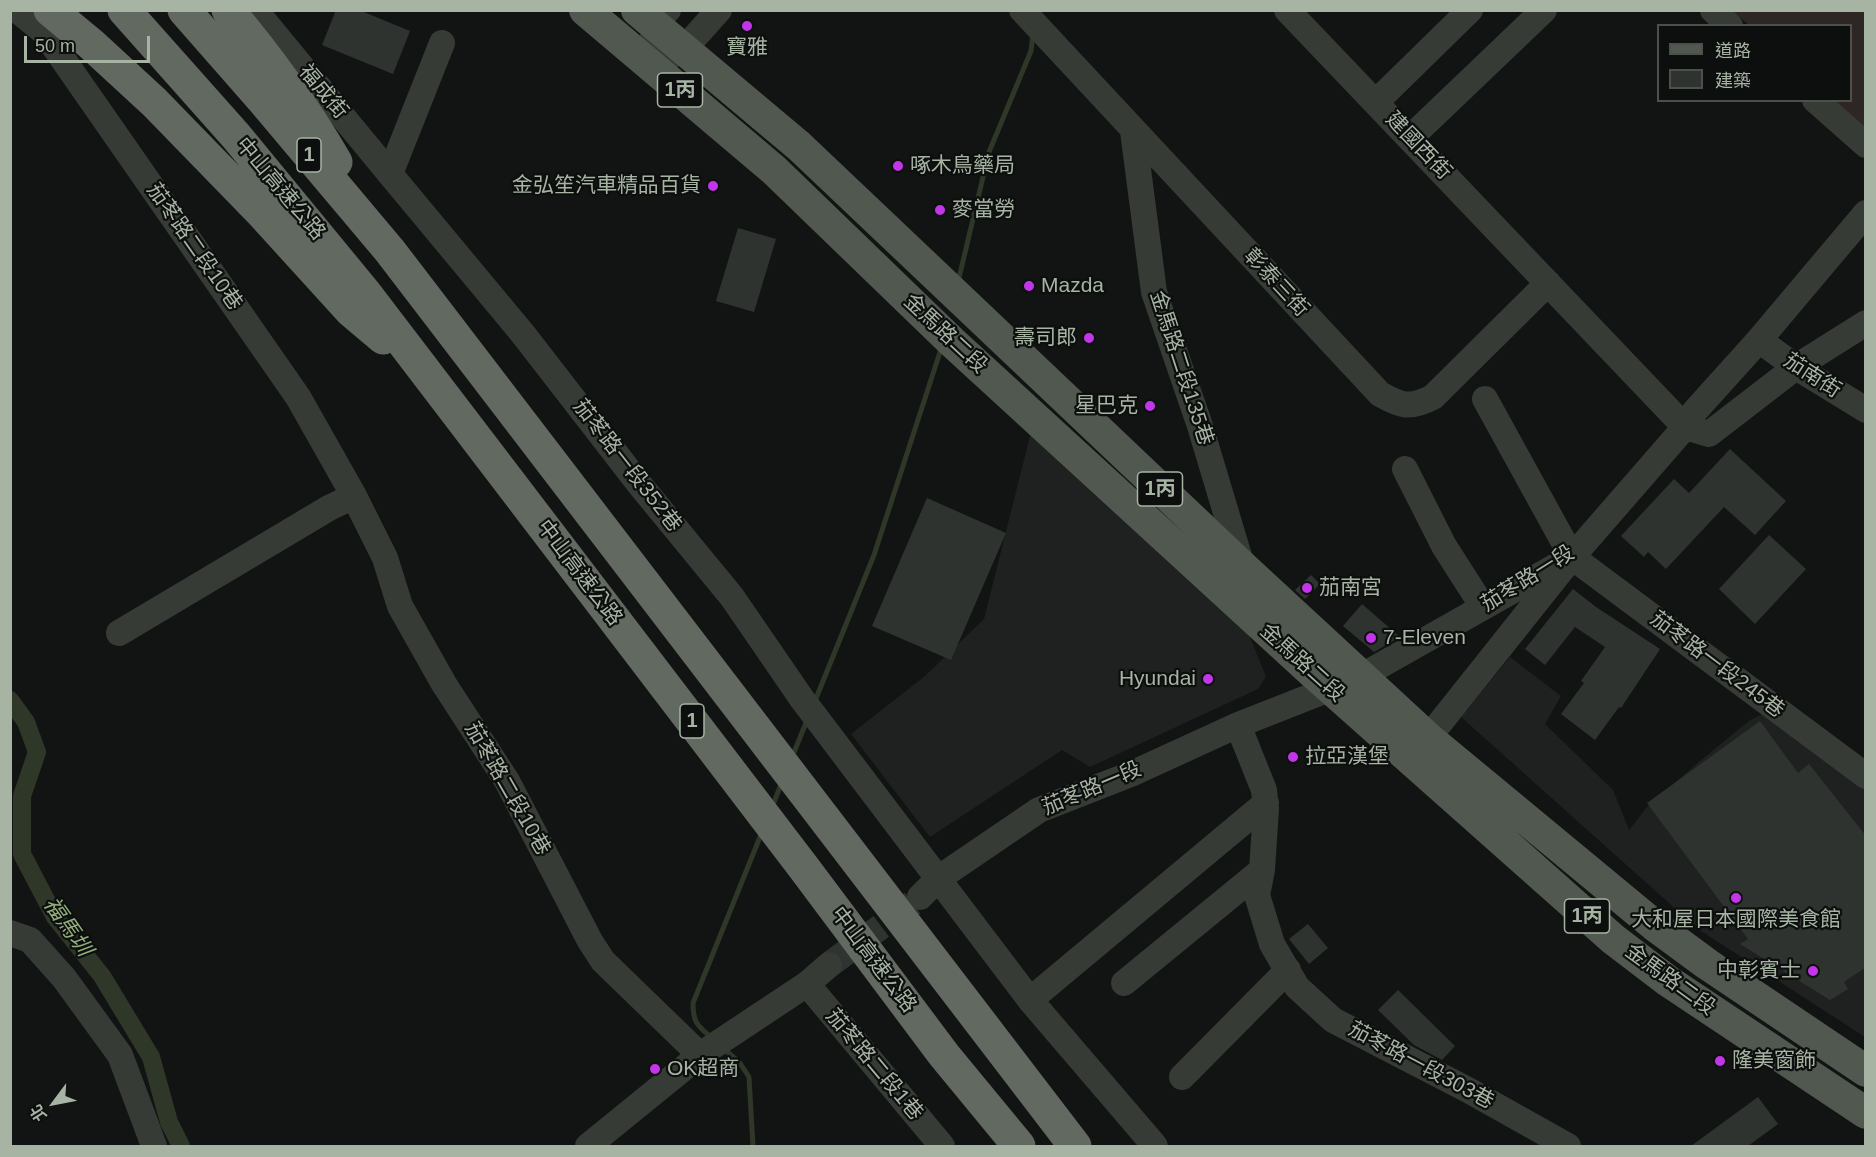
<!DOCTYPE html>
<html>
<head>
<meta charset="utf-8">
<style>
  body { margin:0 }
  #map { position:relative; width:1876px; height:1157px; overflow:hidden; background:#121413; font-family:Helvetica,"Noto Sans TC",sans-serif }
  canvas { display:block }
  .frame { position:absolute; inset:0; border:12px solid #a7b4a4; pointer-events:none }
  .legend { position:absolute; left:1657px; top:24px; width:195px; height:78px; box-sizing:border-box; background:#0d0f0e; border:2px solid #4b514a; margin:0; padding:8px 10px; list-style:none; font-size:18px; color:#a7b4a4 }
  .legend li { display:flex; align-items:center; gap:12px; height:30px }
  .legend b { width:30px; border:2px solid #4b514a }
  .north { position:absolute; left:24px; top:1073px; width:60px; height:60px; -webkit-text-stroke:4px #0d0f0e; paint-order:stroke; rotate:238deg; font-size:16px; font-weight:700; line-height:24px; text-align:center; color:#a7b4a4 }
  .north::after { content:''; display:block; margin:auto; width:21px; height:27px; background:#a7b4a4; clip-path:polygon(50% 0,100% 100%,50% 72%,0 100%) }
  .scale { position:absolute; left:24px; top:36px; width:126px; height:27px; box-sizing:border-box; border:3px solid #a7b4a4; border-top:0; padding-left:8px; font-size:18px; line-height:21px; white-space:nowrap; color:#a7b4a4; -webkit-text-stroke:4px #0d0f0e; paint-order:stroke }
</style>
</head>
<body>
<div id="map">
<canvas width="1876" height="1157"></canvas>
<div class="frame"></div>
<ul class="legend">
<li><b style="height:8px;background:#505850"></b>道路</li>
<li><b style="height:16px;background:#2f3330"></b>建築</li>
</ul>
<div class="north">北</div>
<div class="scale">50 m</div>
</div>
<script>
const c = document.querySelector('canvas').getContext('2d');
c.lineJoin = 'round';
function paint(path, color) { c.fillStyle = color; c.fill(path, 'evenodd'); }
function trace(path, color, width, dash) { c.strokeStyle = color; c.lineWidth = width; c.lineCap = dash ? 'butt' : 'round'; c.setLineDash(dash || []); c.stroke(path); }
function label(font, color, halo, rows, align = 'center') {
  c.font = font + ' Helvetica,"Noto Sans TC",sans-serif'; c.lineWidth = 4.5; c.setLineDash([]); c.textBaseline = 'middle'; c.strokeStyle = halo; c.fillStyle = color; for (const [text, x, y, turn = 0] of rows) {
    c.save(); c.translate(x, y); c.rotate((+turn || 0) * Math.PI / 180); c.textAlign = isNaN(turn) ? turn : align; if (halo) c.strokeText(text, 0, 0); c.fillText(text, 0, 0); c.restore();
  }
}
paint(new Path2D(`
  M1031,432L1248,632L1266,677L1258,689L1090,767L1062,750L930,837L851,734L925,676L984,619Z
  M1510,657L1561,696L1545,724L1613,790L1629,830L1647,807L1700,761L1750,720L1777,707L1865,769V1037L1698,929L1461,717Z`), '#1e211f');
paint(new Path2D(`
  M1732,11H1865V130L1833,101L1850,100V26L1749,25Z`), '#2d2625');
trace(new Path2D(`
  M958,282L989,152L1031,51L1033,33
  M815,701L874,555L942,346
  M792,757L808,718
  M772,807L782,782
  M713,1039C698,1026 693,1024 693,1003L762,832
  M724,1049L740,1063L749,1077L753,1146`), '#2f3729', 5);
trace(new Path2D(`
  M10,700L26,722L37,752L22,796V854L55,917L102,976L151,1057L169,1122L181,1146`), '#2f3729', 18);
paint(new Path2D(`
  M336,10H359L410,31L393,74L322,45Z
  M738,228L776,239L754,312L716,301Z
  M1730,449L1786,501L1755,535L1724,507L1666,569L1648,552L1644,557L1621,536L1674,479L1689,493Z
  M927,498L1006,533L951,660L872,626Z
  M1769,535L1806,569L1755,624L1719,589Z
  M1311,575L1320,584L1305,599L1295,590Z
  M1573,589L1596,607L1660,649L1621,708L1619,707L1595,740L1561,714L1584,683L1581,681L1605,647L1575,627L1545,665L1525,649Z
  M1362,604L1400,637L1374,652L1343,626Z
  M1760,721L1798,773L1809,764L1866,836V967L1844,982L1848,989L1830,1000L1740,944L1748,939L1647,803Z
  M1308,924L1328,948L1309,964L1289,939Z
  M1398,990L1455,1046L1442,1060L1414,1045L1378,1010Z
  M1758,1097L1778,1124L1748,1146H1691Z`), '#2f3330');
trace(new Path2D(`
  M829,965L913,903`), '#303430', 26, [26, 13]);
trace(new Path2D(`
  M17,10L44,32L298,397L354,496L385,558L400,606L444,684L507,781L590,941L603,961L700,1055
  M255,10L390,174
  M1022,10L1380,394C1401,406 1410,409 1433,397L1548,283
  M1287,10L1685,427L1695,411L1759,340L1866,213
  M1713,10L1730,26
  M442,43L390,174L523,334L640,485L732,597L802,699L1030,1000L1155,1146
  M651,66L684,49L719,10
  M651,66L654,25L668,10
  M1815,100L1866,145
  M1376,102L1470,10
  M1133,131L1154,292L1200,426L1242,566
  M1410,138L1544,10
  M1759,340L1796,367L1866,410
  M1485,399L1572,557L1866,776
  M1405,469L1444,546L1483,607
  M119,633L329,508L354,496
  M1238,725L1264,790L1266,809L1262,870L1257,895L1272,944L1297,987L1333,1020L1468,1090L1568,1146
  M1428,738L1564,567
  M920,897L939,878L1039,810L1131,774L1238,725L1360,677L1572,557L1685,427L1709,434L1796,367L1866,323
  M10,933L30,940L64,978L120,1055L154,1146
  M1124,983L1262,870
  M807,984L942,1146
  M1030,1000L1266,803
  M1182,1077L1288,970
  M588,1146L700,1055L807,984L829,965`), '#363b36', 26);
trace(new Path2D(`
  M585,10L774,170L951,341L1312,672L1613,939L1668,981L1866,1113
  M637,10L799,146L1242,566L1428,738L1654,925L1707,964L1866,1071`), '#505850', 32);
trace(new Path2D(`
  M50,10L91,44L154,102L260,211L351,311L383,338
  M124,10L236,136L366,294L804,868L944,1055L1019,1146
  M184,10L263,100L390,251L1075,1146
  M228,10C268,57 305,109 336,162`), '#616960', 33);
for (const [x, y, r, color] of [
  [747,26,6,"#c335e9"],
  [898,166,6,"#c335e9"],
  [713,186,6,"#c335e9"],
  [940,210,6,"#c335e9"],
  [1029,286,6,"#c335e9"],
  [1089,338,6,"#c335e9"],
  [1150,406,6,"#c335e9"],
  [1307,588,6,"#c335e9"],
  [1371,638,6,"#c335e9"],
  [1208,679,6,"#c335e9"],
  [1293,757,6,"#c335e9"],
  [1736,898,6,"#c335e9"],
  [1813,971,6,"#c335e9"],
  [1720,1061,6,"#c335e9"],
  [655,1069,6,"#c335e9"]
]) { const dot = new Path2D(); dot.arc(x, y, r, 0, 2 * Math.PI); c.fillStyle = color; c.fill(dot); trace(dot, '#0d0f0e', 2); }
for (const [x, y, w] of [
  [680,90,45],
  [309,155,24],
  [1160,489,45],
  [692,721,24],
  [1587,916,45]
]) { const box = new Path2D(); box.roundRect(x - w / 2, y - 17, w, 34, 4.5); c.fillStyle = '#0d0f0e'; c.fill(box); trace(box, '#a7b4a4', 1.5); }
label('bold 20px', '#a7b4a4', null, [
  ["1丙",680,90],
  ["1",309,155],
  ["1丙",1160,489],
  ["1",692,721],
  ["1丙",1587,916]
]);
label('21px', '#a7b4a4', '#0d0f0e', [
  ["寶雅",747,48,"center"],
  ["啄木鳥藥局",910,166],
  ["金弘笙汽車精品百貨",701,186,"right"],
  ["麥當勞",952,210],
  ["Mazda",1041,286],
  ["壽司郎",1077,338,"right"],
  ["星巴克",1138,406,"right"],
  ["茄南宮",1319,588],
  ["7-Eleven",1383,638],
  ["Hyundai",1196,679,"right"],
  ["拉亞漢堡",1305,757],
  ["大和屋日本國際美食館",1736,920,"center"],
  ["中彰賓士",1801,971,"right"],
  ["隆美窗飾",1732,1061],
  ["OK超商",667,1069]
], 'left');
label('21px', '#a7b4a4', '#0d0f0e', [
  ["福成街",323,92,50],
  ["建國西街",1418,146,46],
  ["中山高速公路",280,189,50],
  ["茄苳路二段10巷",194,247,55],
  ["彰泰三街",1276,283,47],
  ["金馬路二段",945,334,43],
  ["金馬路二段135巷",1181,368,72],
  ["茄南街",1812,376,33],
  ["茄苳路一段352巷",627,466,52],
  ["中山高速公路",579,573,53],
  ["茄苳路一段",1528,579,-32],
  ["金馬路二段",1302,663,42],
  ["茄苳路一段245巷",1717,665,37],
  ["茄苳路二段10巷",507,789,60],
  ["茄苳路一段",1092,789,-23],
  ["中山高速公路",873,960,53],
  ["金馬路二段",1670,980,36],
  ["茄苳路二段1巷",874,1065,50],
  ["茄苳路一段303巷",1421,1066,28]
]);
label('italic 22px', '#91ae7c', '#0d0f0e', [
  ["福馬圳",67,927,55]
]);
</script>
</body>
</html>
